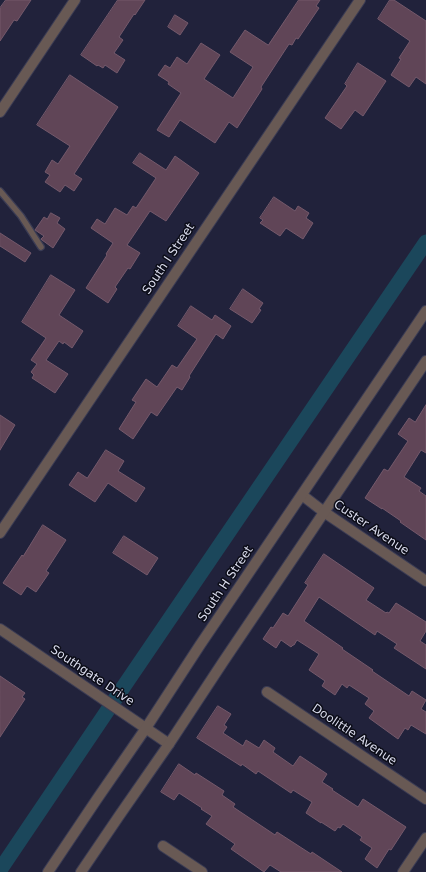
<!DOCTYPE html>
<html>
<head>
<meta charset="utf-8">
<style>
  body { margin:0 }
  canvas { display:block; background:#21223b }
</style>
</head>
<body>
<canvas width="426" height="872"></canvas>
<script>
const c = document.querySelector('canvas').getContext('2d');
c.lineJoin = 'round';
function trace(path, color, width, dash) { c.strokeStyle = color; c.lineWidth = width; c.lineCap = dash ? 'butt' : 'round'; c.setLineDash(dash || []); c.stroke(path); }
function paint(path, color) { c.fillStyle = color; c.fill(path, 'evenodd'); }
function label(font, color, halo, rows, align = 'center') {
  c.font = font + ' "DejaVu Sans",sans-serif'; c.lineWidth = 3; c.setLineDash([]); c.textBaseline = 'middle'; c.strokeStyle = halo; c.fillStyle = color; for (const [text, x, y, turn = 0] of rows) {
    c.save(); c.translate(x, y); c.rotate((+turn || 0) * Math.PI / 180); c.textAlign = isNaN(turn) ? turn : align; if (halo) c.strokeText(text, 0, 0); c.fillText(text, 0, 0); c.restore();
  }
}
trace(new Path2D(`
  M0,870L122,689L426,242`), '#1b475b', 15);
const building = new Path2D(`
  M6,0H31L17,21L14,20L0,41V8Z
  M118,0H145L135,15L134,14L119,37L123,40L114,53L125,60L117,73L105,65L103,68L98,65L97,66L81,55Z
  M299,0H320L316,6L319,8L298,39L296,38L292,45L289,44L261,87L262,89L237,128L229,122L215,143L180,120L169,137L157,130L181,93L168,84L169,82L158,75L165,65L170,68L177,57L187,64L201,43L220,55L204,79L233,98L253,67L230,52L245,30L268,45Z
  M390,0H394L426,21V84L416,77L409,87L391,75L401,59L399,58L410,41L378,19Z
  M175,15L188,23L180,35L168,27Z
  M358,63L386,81L363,116L355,110L341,129L325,118L347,86L345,84Z
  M70,75L118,107L74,174L82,179L74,191L65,185L60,192L45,182L50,175L45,172L52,160L58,164L70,146L37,125Z
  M140,153L166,170L175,156L199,173L166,221L150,211L127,245L140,253L130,269L128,268L115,287L117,289L108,303L86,288L107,255L106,254L113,243L91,228L97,219L105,224L115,208L127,215L133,206L136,208L156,178L133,163Z
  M274,197L295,211L298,206L309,213L306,218L313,223L303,239L286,228L280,236L260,223L263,220L260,218Z
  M51,213L60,218L57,223L65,229L53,248L42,240L41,239L44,236L35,230L44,217L47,219Z
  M0,233L31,253L25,262L0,246Z
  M51,275L75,290L59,315L83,331L72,348L64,342L63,344L59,341L46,360L68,374L55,393L32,378L34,375L31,372L37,364L31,360L46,338L22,322Z
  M243,289L263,303L259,309L261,310L252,323L230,309Z
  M191,306L212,320L215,315L231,326L223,339L216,334L189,376L190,377L182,390L177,387L157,416L151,412L133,439L119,429L136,402L132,400L146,379L157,387L172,365L177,368L197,339L178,326Z
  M426,405V453L421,450L404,477L421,488L419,491L426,496V540L400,522L401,521L382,508V509L365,498L384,469L388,471L408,441L398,434L409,418L415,422Z
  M0,415L15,425L0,450Z
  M106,450L124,461L118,471L145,488L136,502L108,483L95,502L69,485L78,472L87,478Z
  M43,525L66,540L46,571L49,573L36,592L27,586L21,595L3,583L22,555L23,556Z
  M124,536L158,558L147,575L113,553Z
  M324,554L374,588L366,600L386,613L387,612L389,613L396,603L426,622V631L420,641L426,645V669L394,648L397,644L377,631L375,635L319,597L304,621L343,648L342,649L373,670L372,671L409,696L412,691L426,700L421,709L426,712V734L411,725L408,730L405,728L398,739L369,718L374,711L365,704L369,698L349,685L347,688L342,684L335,695L322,686L325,681L309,670L319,654L297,640L294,645H293L291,647L281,640L276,648L263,639L271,627L273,628L283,613L288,616L308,585L305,583Z
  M0,676L25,693L22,697L25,699L0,737Z
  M218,706L231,714L224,725L227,727L223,733L243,746L246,740L259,748L264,740L275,748L273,752L293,766L300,756L327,774L322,782L333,789L332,790L358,807L363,799L406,827L391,850L389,849L377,868L365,859L372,848L360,840L362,837L343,824L340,828L338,827L335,831L321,822V823L306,813L312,802L293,790L291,793L258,771L256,774L242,764L241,766L197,738Z
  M179,764L195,775L196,773L224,791L222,795L235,804L233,807L275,835L277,832L311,854L312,852L342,872H281L270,865L264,872L254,865L231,849L235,844L206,824L212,816L201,809L202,808L179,793L174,800L161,792Z`);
paint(building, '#604557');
trace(building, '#74596b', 1);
const service = new Path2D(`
  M0,191L21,216L41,247`);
const minor = new Path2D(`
  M0,112L75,0
  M302,495L324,512L426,581
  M0,533L360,0
  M0,629L169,744
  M267,692L426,799
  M163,846L202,872
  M403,872L426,838`);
const tertiary = new Path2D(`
  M48,872L97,799L146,728L200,645L426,311
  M81,872L119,816L169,744L223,662L426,361`);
trace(service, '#3b3c54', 8);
trace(minor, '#3b3c54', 12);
trace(tertiary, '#3b3c54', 12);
trace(service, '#685954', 5.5);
trace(minor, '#685954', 10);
trace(tertiary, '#685954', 10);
label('12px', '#d9dbec', '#0c0d18', [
  ["South I Street",169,259,-56],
  ["Custer Avenue",371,528,34],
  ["South H Street",226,584,-56],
  ["Southgate Drive",92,676,34],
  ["Doolittle Avenue",354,735,34]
]);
</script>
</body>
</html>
